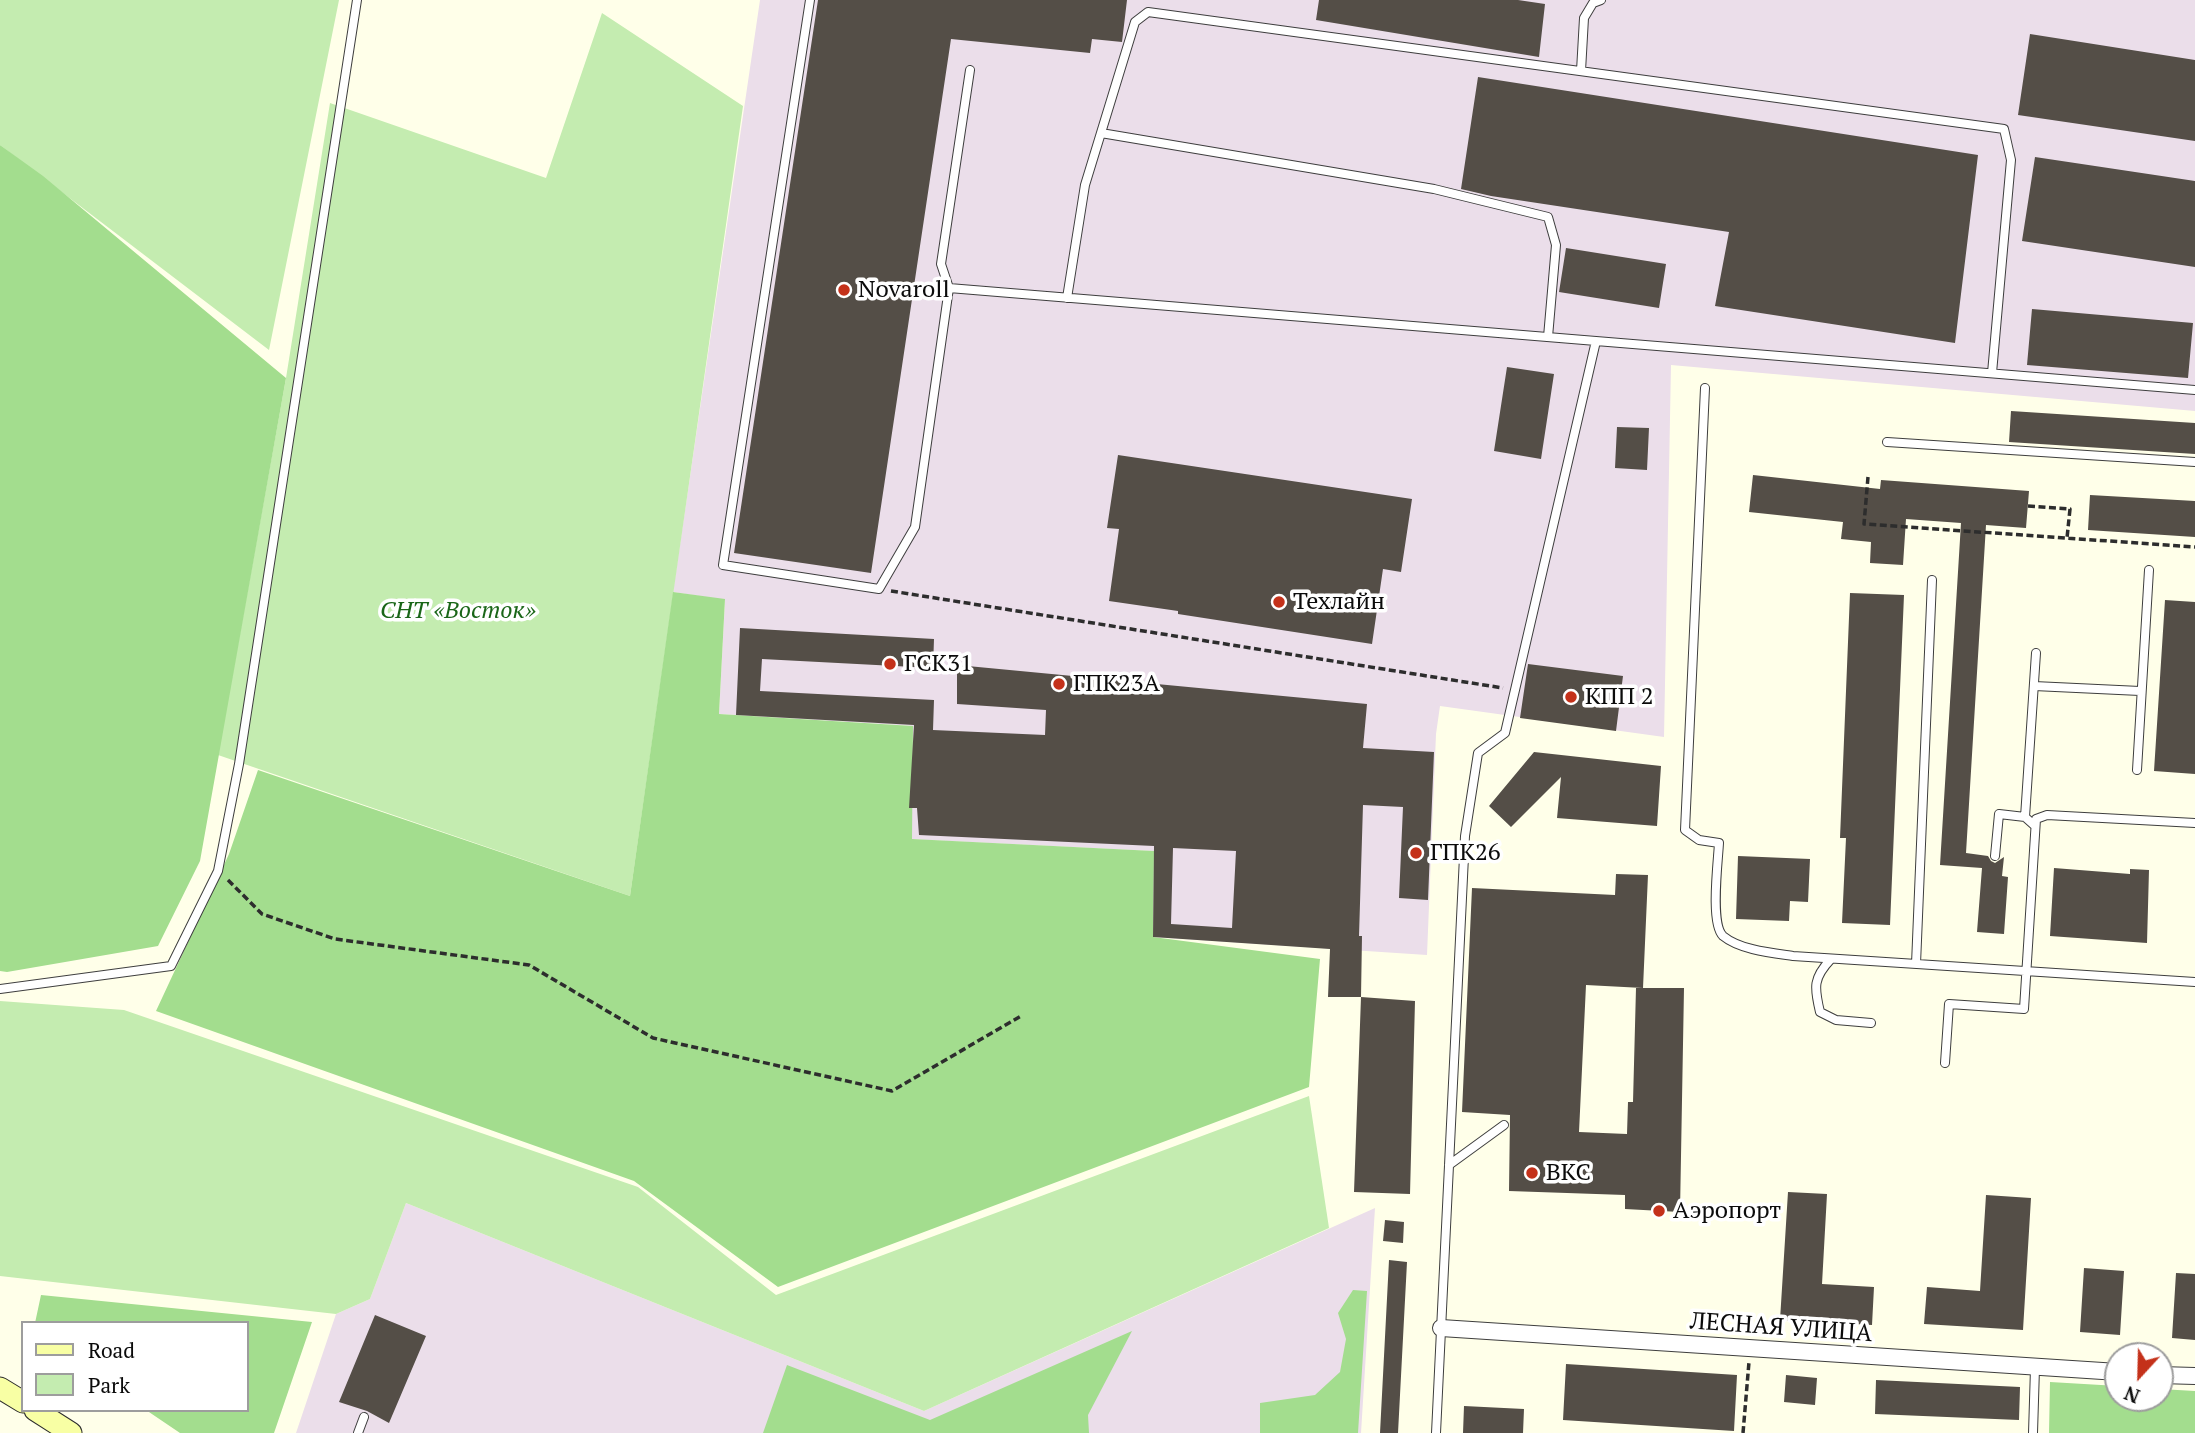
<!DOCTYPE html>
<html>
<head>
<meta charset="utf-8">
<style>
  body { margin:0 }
  #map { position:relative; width:2195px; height:1433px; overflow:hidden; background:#ffffe9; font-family:"PT Serif",serif }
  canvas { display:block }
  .legend { position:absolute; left:21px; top:1321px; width:228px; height:91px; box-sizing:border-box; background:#fff; border:2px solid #9d9d9d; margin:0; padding:9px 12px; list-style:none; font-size:21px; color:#0b0b0b }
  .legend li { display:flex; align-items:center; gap:14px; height:35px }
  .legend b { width:35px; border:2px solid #9d9d9d }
  .north { position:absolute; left:2104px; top:1342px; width:70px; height:70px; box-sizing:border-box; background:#fff; border:2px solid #9d9d9d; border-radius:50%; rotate:202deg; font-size:19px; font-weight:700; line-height:28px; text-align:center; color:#0b0b0b }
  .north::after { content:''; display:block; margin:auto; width:24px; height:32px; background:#c4311a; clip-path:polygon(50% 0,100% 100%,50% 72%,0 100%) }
</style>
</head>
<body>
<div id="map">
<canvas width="2195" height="1433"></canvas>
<ul class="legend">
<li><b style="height:9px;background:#f8ffa4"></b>Road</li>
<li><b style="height:19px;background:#c4ecb0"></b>Park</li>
</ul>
<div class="north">N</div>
</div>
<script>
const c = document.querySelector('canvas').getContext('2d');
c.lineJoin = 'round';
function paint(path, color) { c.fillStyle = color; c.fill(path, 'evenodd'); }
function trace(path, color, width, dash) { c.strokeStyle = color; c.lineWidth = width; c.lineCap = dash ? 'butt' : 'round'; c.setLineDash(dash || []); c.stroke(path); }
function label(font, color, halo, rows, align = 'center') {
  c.font = font + ' "PT Serif",serif'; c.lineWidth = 7; c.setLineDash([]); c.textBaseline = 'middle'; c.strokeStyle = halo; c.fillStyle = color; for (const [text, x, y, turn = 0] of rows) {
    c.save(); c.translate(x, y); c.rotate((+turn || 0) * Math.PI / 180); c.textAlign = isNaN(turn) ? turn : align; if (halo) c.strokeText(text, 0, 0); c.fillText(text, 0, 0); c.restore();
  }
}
paint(new Path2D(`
  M760,0H2195V411L1671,365L1664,737L1440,706L1436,734L1427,955L1153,937V851L907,839L913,726L719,714L725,600L673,592Z
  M406,1203L924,1411L1375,1208L1361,1433H296L336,1314L370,1299Z`), '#ebdeea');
paint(new Path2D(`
  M0,0H339L269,350L0,145Z
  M602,13L743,106L630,896L218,755L286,378L330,103L546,178Z
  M0,1001L124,1010L638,1187L776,1295L1309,1096L1329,1228L924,1411L406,1203L370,1299L336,1314L0,1276Z`), '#c4ecb0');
paint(new Path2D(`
  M0,145L43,176L286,378L200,861L158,946L7,972L0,971Z
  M673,592L725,599L719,714L913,726L912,839L1154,851L1153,937L1320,959L1309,1087L778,1287L634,1181L156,1011L229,854L258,770L630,896Z
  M1353,1290L1367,1291L1358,1433H1260V1403L1315,1395L1340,1372L1346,1339L1338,1313Z
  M41,1295L312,1322L274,1433H180L146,1410H247V1323H35Z
  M1132,1331L1088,1415L1089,1433H763L787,1365L930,1420Z
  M2050,1382L2118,1386V1398H2160V1389L2195,1391V1433H2049Z`), '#a3dd8e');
paint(new Path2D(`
  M818,0H1127L1122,42L1092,39L1090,53L951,39L871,573L734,553Z
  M1319,0H1518L1545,4L1539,57L1316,20Z
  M2030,34L2195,60V141L2018,115Z
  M1478,77L1978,155L1955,343L1715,306L1729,232L1491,196L1461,189Z
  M2035,157L2195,181V267L2022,241Z
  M1566,248L1666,264L1659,308L1559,292Z
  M2032,309L2193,323L2188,378L2027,365Z
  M1507,367L1554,374L1541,459L1494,451Z
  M2011,411L2195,423V454L2009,442Z
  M1617,427L1649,428L1647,470L1615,468Z
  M1118,455L1412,499L1401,572L1383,569L1372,644L1178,614V611L1109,601L1119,529L1107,528Z
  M1753,475L1880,489L1881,480L2029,491L2026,528L1986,525L1966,853L1988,856L1991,861L1995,863L2004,857L2002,876L2008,877L2004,934L1977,932L1982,868L1940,865L1961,523L1906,519L1903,565L1870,563L1871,542L1841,539L1843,522L1749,512Z
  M2090,495L2195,501V537L2088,530Z
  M1850,593L1904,595L1890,925L1842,923L1846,838H1840Z
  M2165,600L2195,602V774L2154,771Z
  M740,628L934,639L933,668L762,659L760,691L934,700L933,730L1045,735L1046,710L957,704V665L1367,704L1363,748L1434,752L1428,900L1399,898L1403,807L1363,805L1359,936H1362L1361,997H1328L1330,949L1153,937L1154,846L919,835L917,808H909L914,725L736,715ZM1173,848L1236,851L1232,928L1171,924Z
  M1528,664L1623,676L1616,731L1520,718Z
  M1534,752L1661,766L1657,826L1557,818L1561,777L1511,827L1489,806Z
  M1738,856L1810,859L1808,902L1790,901L1789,921L1736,919Z
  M2054,868L2130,874V869L2149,870L2147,943L2050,936Z
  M1616,874L1648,875L1643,988H1684L1680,1212L1625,1209V1195L1509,1191L1510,1115L1462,1112L1472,888L1615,895ZM1586,985L1643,988H1636L1633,1102H1628L1627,1134L1579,1132Z
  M1361,997L1415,1001L1410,1194L1354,1192Z
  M1788,1192L1827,1194L1822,1284L1874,1287L1872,1325L1780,1320Z
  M1986,1195L2031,1198L2023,1330L1924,1324L1927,1287L1980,1291Z
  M1385,1220L1404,1222L1403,1243L1383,1241Z
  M1389,1260L1407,1262L1398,1433H1380Z
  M2084,1268L2124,1271L2120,1335L2080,1332Z
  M2176,1273L2195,1274V1340L2172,1338Z
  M375,1315L426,1336L389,1423L367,1411L339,1402Z
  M1566,1364L1737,1375L1734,1431L1563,1420Z
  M1786,1375L1817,1378L1815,1405L1784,1402Z
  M1876,1380L2020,1387L2019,1420L1875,1414Z
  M1464,1406L1524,1409L1523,1433H1463Z`), '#544e47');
const lane = new Path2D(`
  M810,0L723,565L879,589L915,527L949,288L1596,341
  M1581,71L1584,18L1593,3L1601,0
  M1101,133L1434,189L1548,217L1556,245L1548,337
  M949,288L941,264L970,70
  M1067,298L1085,185L1135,22L1148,12L2004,129L2011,160L1992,373
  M1705,388L1685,830L1699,840L1719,843C1718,862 1710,924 1723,936C1740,950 1772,953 1793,956L2195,982
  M1887,442L2195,462
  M2034,686L2140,691
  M2137,770L2149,570
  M2034,825L2025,817L2036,653
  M1995,856L1999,814L2025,817
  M1831,959C1813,978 1814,987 1820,1012L1836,1020L1871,1023
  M1916,964L1932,580
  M0,989L171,966L218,871L239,764L357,0
  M1945,1063L1949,1004L2024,1009L2036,819L2047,815L2195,823
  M1449,1165L1504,1125
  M358,1433L364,1417
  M1436,1433L1465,836L1478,753L1505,733L1596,341L2195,390
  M2033,1433L2035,1368`);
const street = new Path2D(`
  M1441,1328L2118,1372
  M2160,1375L2195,1376`);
const secondary = new Path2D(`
  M0,1388L23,1402
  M35,1410L71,1433`);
trace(lane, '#3e3e3e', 10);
trace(street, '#3e3e3e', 18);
trace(secondary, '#2d2d2d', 23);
trace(new Path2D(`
  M1868,477L1864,524L2195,547
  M2028,506L2070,509L2067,538
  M891,591L1503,688
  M228,880L262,914L335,939L529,965L653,1038L892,1091L1021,1016
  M1743,1433L1749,1362`), '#2d2d2d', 3.5, [7, 3.5]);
trace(lane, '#fff', 8);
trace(street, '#fff', 16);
trace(secondary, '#f8ffa4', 21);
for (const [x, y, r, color] of [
  [844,290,7,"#c4311a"],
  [1279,602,7,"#c4311a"],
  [890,664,7,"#c4311a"],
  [1059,684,7,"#c4311a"],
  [1571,697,7,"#c4311a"],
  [1416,853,7,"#c4311a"],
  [1532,1173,7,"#c4311a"],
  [1659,1211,7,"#c4311a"]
]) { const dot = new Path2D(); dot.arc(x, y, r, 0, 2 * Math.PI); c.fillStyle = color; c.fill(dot); trace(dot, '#fff', 2.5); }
label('24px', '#0b0b0b', '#fff', [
  ["Novaroll",858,290],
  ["Техлайн",1293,602],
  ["ГСК31",904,664],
  ["ГПК23А",1073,684],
  ["КПП 2",1585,697],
  ["ГПК26",1430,853],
  ["ВКС",1546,1173],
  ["Аэропорт",1673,1211]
], 'left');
label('italic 24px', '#1a6618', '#fff', [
  ["СНТ «Восток»",458,611]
]);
label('24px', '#0b0b0b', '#fff', [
  ["ЛЕСНАЯ УЛИЦА",1781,1328,4]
]);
</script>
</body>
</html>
